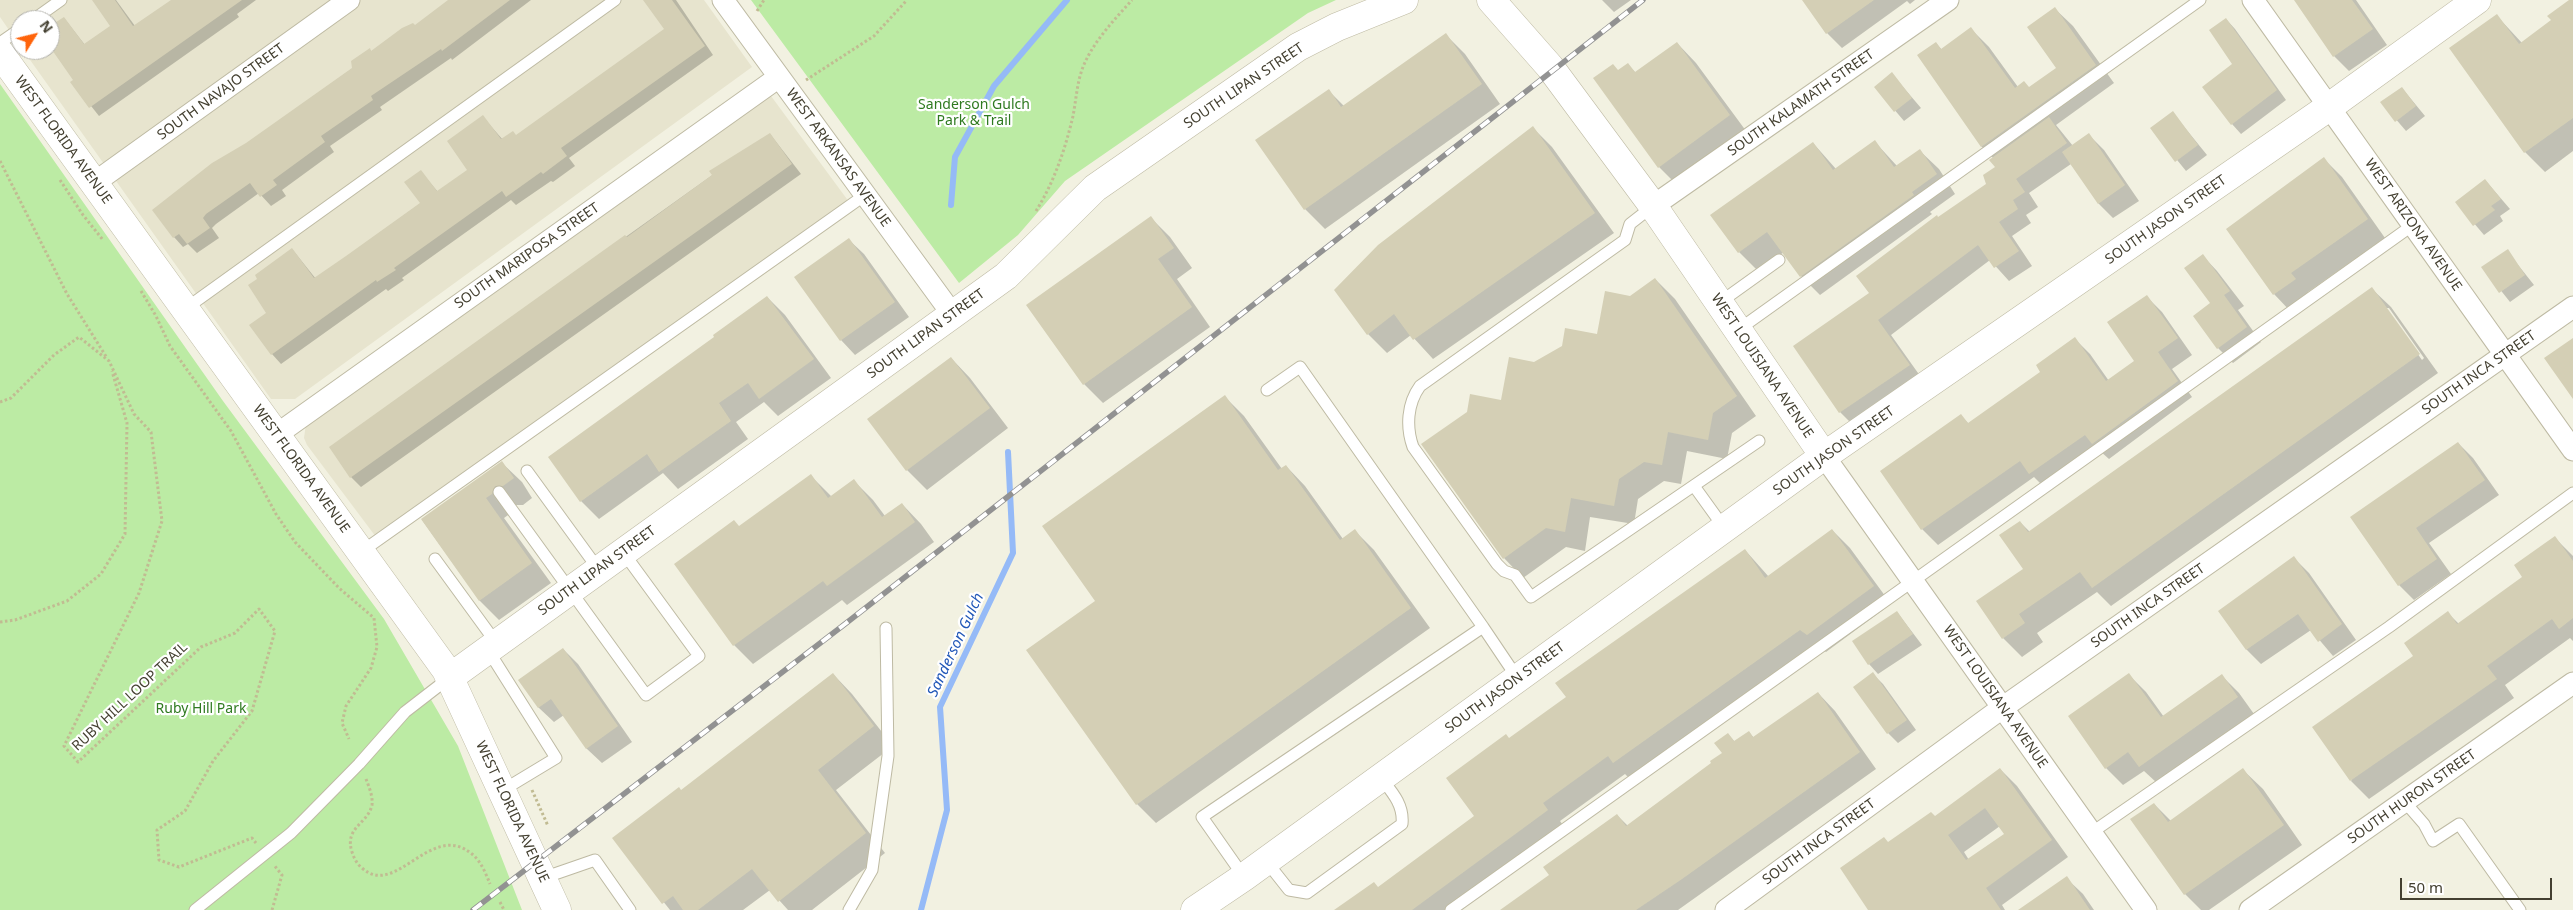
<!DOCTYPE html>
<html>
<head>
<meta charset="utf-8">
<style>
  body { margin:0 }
  #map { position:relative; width:2573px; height:910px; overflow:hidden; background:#f2f1e1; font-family:"Noto Sans",sans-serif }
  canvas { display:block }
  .north { position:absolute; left:10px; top:10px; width:50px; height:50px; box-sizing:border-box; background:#fff; border:1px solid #b4b3ad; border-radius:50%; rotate:54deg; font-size:14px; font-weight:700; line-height:20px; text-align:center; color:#444031 }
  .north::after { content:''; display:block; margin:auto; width:18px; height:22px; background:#ff640b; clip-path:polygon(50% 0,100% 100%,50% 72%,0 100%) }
  .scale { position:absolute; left:2400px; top:878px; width:152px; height:22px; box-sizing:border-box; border:2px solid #444031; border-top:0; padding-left:6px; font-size:15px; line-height:18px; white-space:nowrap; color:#444031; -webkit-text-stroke:4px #fff; paint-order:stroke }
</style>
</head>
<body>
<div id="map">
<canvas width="2573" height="910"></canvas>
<div class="north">N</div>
<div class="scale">50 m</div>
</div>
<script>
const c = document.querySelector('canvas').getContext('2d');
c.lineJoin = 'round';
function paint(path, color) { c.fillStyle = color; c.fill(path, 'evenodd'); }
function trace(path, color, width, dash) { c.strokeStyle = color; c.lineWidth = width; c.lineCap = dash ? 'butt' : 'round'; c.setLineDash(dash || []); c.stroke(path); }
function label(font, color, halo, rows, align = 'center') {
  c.font = font + ' "Noto Sans",sans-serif'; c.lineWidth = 4.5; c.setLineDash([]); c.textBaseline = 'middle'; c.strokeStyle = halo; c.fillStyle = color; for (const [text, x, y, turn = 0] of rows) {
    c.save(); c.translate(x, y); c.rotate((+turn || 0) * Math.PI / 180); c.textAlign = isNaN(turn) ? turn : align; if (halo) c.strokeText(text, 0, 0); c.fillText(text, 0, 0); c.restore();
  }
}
paint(new Path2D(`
  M0,0H704L752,67L295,399H271L23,50H50V20H20V46L0,17Z
  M771,96L855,210L382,545L307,445L304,438L306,424Z`), '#e7e4ce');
paint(new Path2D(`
  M751,0H1336L1308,13L1065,181L1018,235L959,283Z
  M0,84L223,401L384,619L458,746L522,910H0Z`), '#bceba4');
paint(new Path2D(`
  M93,0H116L135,26L173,0H256L237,14L239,17L99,116L72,82L74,80L50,45V28L64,18L85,45L112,27Z
  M450,0H531L452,60L451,58L380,107L382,110L330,146L334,152L282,190L286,196L271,206L259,193L216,224L212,228L219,238L197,253L188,244L183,247L174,237L247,144L353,68L370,50L372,52L415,26Z
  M645,0H676L713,55L569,158L575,166L553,182L551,181L516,205L511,200L402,278L404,280L388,291L386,289L281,364L272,354L251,325L268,313L292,249L316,279L421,203V172L438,192L469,170L483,117L503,140L516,136L666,29Z
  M1602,0H1631L1614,12Z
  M1804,0H1915L1910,4L1907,1L1842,48L1827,33Z
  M2295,0H2356L2387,45L2349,71L2334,56Z
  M2571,0H2573V151L2545,172L2525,152L2451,49L2497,16L2522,43L2552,21Z
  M2054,8L2073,26L2114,83L2056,125L2073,146L2089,135L2104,150L2139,201L2113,218L2099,204L2071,164L2029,193L2038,207L2026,215L2031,223L2012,236L2032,266L2009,281L1990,260L1891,335L1923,380L1854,426L1840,412L1871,293L1939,218L1987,184L1997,168L1993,158L1982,147L1919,56L1936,43L1942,50L1971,29L1989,47L2018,87L2030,88L2058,68Z
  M2226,19L2235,29L2286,100L2241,134L2232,124L2234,64Z
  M1446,35L1465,54L1500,104L1325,229L1305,209L1257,140L1329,91L1344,106Z
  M1677,43L1696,63L1749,135L1678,186L1659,167L1618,71L1628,65L1636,73Z
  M1892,74L1921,108L1904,121L1875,87Z
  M2402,88L2425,116L2406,131L2382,103Z
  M2173,113L2207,155L2186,171L2152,129Z
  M1533,128L1552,147L1614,233L1433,359L1411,335L1387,353L1368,334Z
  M770,134L801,174L361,487L351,477L331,447Z
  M1875,142L1897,166L1920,151L1939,169L1955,194L1930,212L1932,214L1820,295L1801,276L1784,252L1758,271L1739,252L1813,143L1836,169Z
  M2324,159L2342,177L2385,238L2308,292L2313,298L2292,313L2274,294Z
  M2485,180L2510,209L2500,216L2503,221L2484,235L2456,202Z
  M1151,218L1170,237L1192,268L1177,279L1210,327L1103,403L1084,384Z
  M849,240L864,254L909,317L855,355L841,340Z
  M2507,251L2534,285L2510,302L2483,268Z
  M2203,256L2217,271L2244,306L2238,310L2261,342L2233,363L2218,348L2194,316L2212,303Z
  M1655,279L1675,299L1756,416L1732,433L1727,459L1687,451L1681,484L1664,481L1638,499L1634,524L1590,517L1585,551L1566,547L1523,578L1504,558L1502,401L1534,363L1598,336L1630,297Z
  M2372,289L2391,307L2438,373L2111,606L2097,592L2037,633L2043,642L2022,657L2003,638L2025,569L2020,522L2030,532ZM2385,308H2389L2424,358L2422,360Z
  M767,297L785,315L831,378L778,416L764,402L736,422L748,439L678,489L663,473L599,519L581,501L549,457L716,337Z
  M2147,297L2162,312L2192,355L2172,369L2192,397L2109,459L2100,451L2046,489L2034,477L1938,545L1922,529L1961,416L1969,424L2042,372L2075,339L2090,354L2109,381L2136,362Z
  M951,358L970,378L1008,428L927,490L907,470L869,419Z
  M1225,397L1244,416L1282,469L1286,466L1305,486L1343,539L1355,531L1374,550L1430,628L1156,823L1137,804L1097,601Z
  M2458,443L2473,458L2499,495L2429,543L2451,574L2414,600L2399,585L2352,518Z
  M502,463L522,482L532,498L523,505H514L511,513L504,518L551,583L499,620L480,601L422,520Z
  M811,476L832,497L854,481L873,500L885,516L902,504L921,524L934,542L847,605L842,600L753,664L734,645L739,527Z
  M1832,530L1850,548L1891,604L1826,652L1819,647L1631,780L1625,774L1560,821L1565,828L1454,910H1336L1378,888L1476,816L1510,739L1568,698L1745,550L1769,577Z
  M2555,538L2573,556V641L2570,638L2505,685L2514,698L2369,799L2351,781L2415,657L2448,613L2459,624L2524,577Z
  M2294,558L2309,573L2356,640L2333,656L2311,630L2261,664L2247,650L2220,611Z
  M1897,612L1922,645L1878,674L1869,664Z
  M563,649L578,664L632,742L602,763L587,749L564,715L554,722L539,708L519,680Z
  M833,674L852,694L893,746L836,790L885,853L812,910H788L770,890L743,910H670L613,838L682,792Z
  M1873,674L1883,684L1916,730L1898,743L1888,733Z
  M2129,675L2146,692L2164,717L2222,676L2239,693L2254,714L2157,783L2144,771L2123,785L2106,768Z
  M1818,693L1835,711L1876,769L1678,910H1502L1551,876L1617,815L1628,826L1713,763L1723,754L1728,734L1735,742L1749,732L1754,738Z
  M2000,769L2017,786L2068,857L2002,905L2005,910H1870L1889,843L1935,817ZM2000,826L2005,834L1969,860L1964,852Z
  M2243,770L2263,789L2302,845L2209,910H2201L2185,894L2154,804L2171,821Z
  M2066,878L2083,894L2094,910H2021Z`), '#0003');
trace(new Path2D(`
  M951,205L955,157L994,86L1067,0
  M921,910L947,810L940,707L1013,553L1008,452`), '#95baf7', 6);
paint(new Path2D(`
  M92,0H115L133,26L171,0H242L89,108L70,82L73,80L50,47V26L64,17L84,44L110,26Z
  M448,0H510L442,51L441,49L371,96L373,100L321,136L325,142L273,180L277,185L260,197L250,183L206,214L203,218L210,228L187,244L179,234L173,238L152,210L212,163L246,143L352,68L351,61L370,48L371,51L402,28L413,23L415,25Z
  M643,0H672L705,46L561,148L567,156L543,174L541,172L506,197L502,191L394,268L396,270L377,282L376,280L271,355L249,325L266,313L248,285L257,279L255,275L292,248L314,278L346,256L420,203L404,182L421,170L437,191L467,170L447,141L483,115L501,139L513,131L516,135L664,29Z
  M1802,0H1874L1826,34Z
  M2294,0H2352L2373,29L2333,57Z
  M2569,0H2573V118L2524,153L2449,48L2497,14L2519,44L2551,20L2547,16Z
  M2055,7L2096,65L1981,147L1917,55L1936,42L1941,49L1971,27L2015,88L2024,81L2029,87L2056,68L2027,27Z
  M2226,18L2277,90L2231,125L2202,87L2232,64L2209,30Z
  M1446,33L1482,84L1304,210L1255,140L1329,89L1341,107Z
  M1677,42L1730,115L1658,168L1593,78L1613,64L1618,70L1628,63L1635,72Z
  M1892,72L1912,98L1894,112L1874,87Z
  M2402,87L2416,106L2395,122L2380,102Z
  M2173,111L2198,145L2175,162L2150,128Z
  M2049,117L2067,143L2016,179L2025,192L2013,200L2018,209L1999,222L2019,251L1994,268L1978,245L1878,320L1910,365L1839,413L1793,346L1869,293L1856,276L1937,215L1938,217L1986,184L1983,175L1995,167L1989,160Z
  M1533,126L1595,213L1413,340L1394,314L1367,335L1334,290L1378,245Z
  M770,133L792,164L350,478L329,447L625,235L627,237L712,175L709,171Z
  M2089,133L2125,185L2098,204L2062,152Z
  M1875,140L1894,167L1920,149L1937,174L1912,192L1914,195L1800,277L1767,232L1738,253L1710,215L1813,142L1833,170Z
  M2324,157L2368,219L2291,273L2296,279L2273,295L2226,229Z
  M2485,179L2501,199L2491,206L2495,210L2473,226L2455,202Z
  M1151,216L1174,248L1158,259L1192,307L1083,385L1026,305Z
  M849,238L895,302L840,341L794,277Z
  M2508,249L2525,275L2499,293L2481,267Z
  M2203,254L2230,291L2224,295L2247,327L2217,349L2193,316L2210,303L2184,268Z
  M1655,278L1737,396L1713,413L1708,440L1668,432L1662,465L1644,462L1619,479L1614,506L1571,498L1565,532L1546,528L1503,559L1421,444L1467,412L1470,394L1501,400L1509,357L1534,362L1562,346L1565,328L1597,334L1605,291L1630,296Z
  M2372,287L2420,354L2092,588L2080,572L2019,614L2025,623L2002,639L1976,601L2023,569L1999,535L2020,521L2028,532Z
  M2147,295L2178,338L2158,352L2178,381L2092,444L2085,435L2029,474L2020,461L1921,530L1880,471L1961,414L1968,423L2040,372L2036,365L2075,337L2106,381L2134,361L2107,322Z
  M767,296L814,359L759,399L748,383L719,403L731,421L659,472L647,454L580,502L548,457L714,337L713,335Z
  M2573,338V399L2544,358Z
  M951,357L990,408L906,471L867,419Z
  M1225,395L1278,470L1286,465L1340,540L1355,529L1411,608L1136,805L1026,650L1095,601L1042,526Z
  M2458,442L2485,480L2416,528L2437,559L2398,586L2350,517Z
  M502,461L514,478L503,486H495L492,494L486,498L532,563L479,601L421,519Z
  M811,474L828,498L854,479L882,517L902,503L915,522L827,586L823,581L733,646L674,564L734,520L739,526Z
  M1832,529L1874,586L1807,635L1800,630L1613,763L1608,756L1543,803L1548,810L1412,910H1334L1374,882L1378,887L1474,816L1446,778L1506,734L1509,738L1566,697L1555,683L1745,549L1765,578Z
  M2555,536L2573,561V618L2559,629L2552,619L2487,666L2497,679L2350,781L2312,727L2413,656L2404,643L2448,611L2457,624L2522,577L2514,565Z
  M2294,556L2342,624L2318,642L2298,614L2246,650L2218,611Z
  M1897,611L1913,634L1868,665L1852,641Z
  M563,648L618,726L586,749L551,699L538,708L518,680Z
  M1873,672L1907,720L1887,734L1853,687Z
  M833,673L874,726L818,770L866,833L778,902L752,869L698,910H683L673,896L662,904L612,838L679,787L681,790Z
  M2129,673L2161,717L2222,674L2238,697L2139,767L2128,752L2105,769L2068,716Z
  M1818,692L1860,752L1682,879L1636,910H1500L1549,875L1543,867L1617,814L1626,826L1711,763L1710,761L1722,753L1714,743L1728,733L1734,741L1749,731L1753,737Z
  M2000,768L2052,840L1986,888L2001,910H1868L1840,868L1884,837L1888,842L1931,812L1935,816ZM1985,808L2004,834L1966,860L1948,835Z
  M2243,768L2284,825L2184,895L2130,819L2154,803L2168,822Z
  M2067,876L2090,910H2018Z`), '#d4cfb5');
const service = new Path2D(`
  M33,20L61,0
  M0,43L20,29
  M1653,206L1630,224L1625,240L1420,386C1407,404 1406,427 1413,447L1497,564L1504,571L1515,575L1531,597L1759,441
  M1719,303L1779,260
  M185,309L615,0
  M1738,330L2200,0
  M1267,390L1300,367L1483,627
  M527,471L599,570
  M1694,486L1725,529
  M499,492L646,695L699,656L623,552
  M361,552L865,195
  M435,559L497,644
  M488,650L556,758L503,790
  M2404,801L2424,824L2433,841L2459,824L2520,910
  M2091,833L2389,627L2573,493
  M1266,861L1289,890L1307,893L1402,824C1404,805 1392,792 1381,778
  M1244,877L1202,817L1483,627L1518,679
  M543,878L595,860L630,910
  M195,910L291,833L359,764L405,712L449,678
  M849,910L872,870L888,756L886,628
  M1451,910L2413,225`);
const minor = new Path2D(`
  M723,0L953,315
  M2253,0L2573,450
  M94,183L349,0
  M1653,206L1948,0
  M276,435L779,77
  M1824,456L2146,910
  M1726,910L2002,708L2573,307
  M2250,910L2573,683`);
const tertiary = new Path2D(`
  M1491,0L1550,67L1653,206L1824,456
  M0,53L446,670L557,910
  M449,678L1006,276L1095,188L1298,47L1337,27L1404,0
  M1195,910L1244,877L1824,456L2329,107L2477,0`);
trace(service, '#bebaa3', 13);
trace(minor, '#bebaa3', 23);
trace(tertiary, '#bebaa3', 29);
trace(new Path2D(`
  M757,11L764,0
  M806,80L874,36L907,0
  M0,161L67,294L107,358
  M60,180L83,215L103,240
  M1036,211C1054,182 1065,150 1073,116C1076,101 1077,82 1083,67C1093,42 1114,20 1132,0
  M141,291L156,316L170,346L231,431L276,514L295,542L339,588L374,618L377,647L371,668L346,706L342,723L349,739
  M0,402L11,398L54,355L79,337L109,361L134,414L151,432L162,521L139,593L64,746L78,762L201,647L235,633L259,609L275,631L252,711L213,761L185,811L157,830L159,860L179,867L252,838L256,843
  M0,622L15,620L67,601L101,574L125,534L127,423L112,371
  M366,779C369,787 373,796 372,805C368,824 344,827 352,852C354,858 357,864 362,868C396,899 431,820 472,854C481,861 486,874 490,884
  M532,790L548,826
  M500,902L504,910
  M272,910L282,875L274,865`), '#c1bb92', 3, [2.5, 2.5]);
trace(service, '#fff', 11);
trace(minor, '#fff', 21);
trace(tertiary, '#fff', 28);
const rail = new Path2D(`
  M473,910L845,624L1643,0`);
trace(rail, '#929292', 5.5);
trace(rail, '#fff', 4, [11]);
label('14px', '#444031', '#fff', [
  ["SOUTH LIPAN STREET",1244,86,-34],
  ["SOUTH NAVAJO STREET",221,92,-36],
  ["SOUTH KALAMATH STREET",1801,103,-35],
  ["WEST FLORIDA AVENUE",63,140,54],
  ["WEST ARKANSAS AVENUE",838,158,54],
  ["SOUTH JASON STREET",2166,220,-35],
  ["WEST ARIZONA AVENUE",2413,225,55],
  ["SOUTH MARIPOSA STREET",527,256,-35],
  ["SOUTH LIPAN STREET",926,334,-36],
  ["WEST LOUISIANA AVENUE",1762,366,56],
  ["SOUTH INCA STREET",2479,373,-35],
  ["SOUTH JASON STREET",1834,451,-35],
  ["WEST FLORIDA AVENUE",301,469,54],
  ["SOUTH LIPAN STREET",597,571,-36],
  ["SOUTH INCA STREET",2148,606,-35],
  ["SOUTH JASON STREET",1505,688,-36],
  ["RUBY HILL LOOP TRAIL",130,697,-43],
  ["WEST LOUISIANA AVENUE",1995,697,55],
  ["SOUTH HURON STREET",2412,797,-35],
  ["WEST FLORIDA AVENUE",512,812,65],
  ["SOUTH INCA STREET",1819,842,-36]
]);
label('14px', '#2f7a20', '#fff', [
  ["Sanderson Gulch",974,105],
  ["Park & Trail",974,121],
  ["Ruby Hill Park",201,709]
]);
label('italic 15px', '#2258b8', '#fff', [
  ["Sanderson Gulch",956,645,-65]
]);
</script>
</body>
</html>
